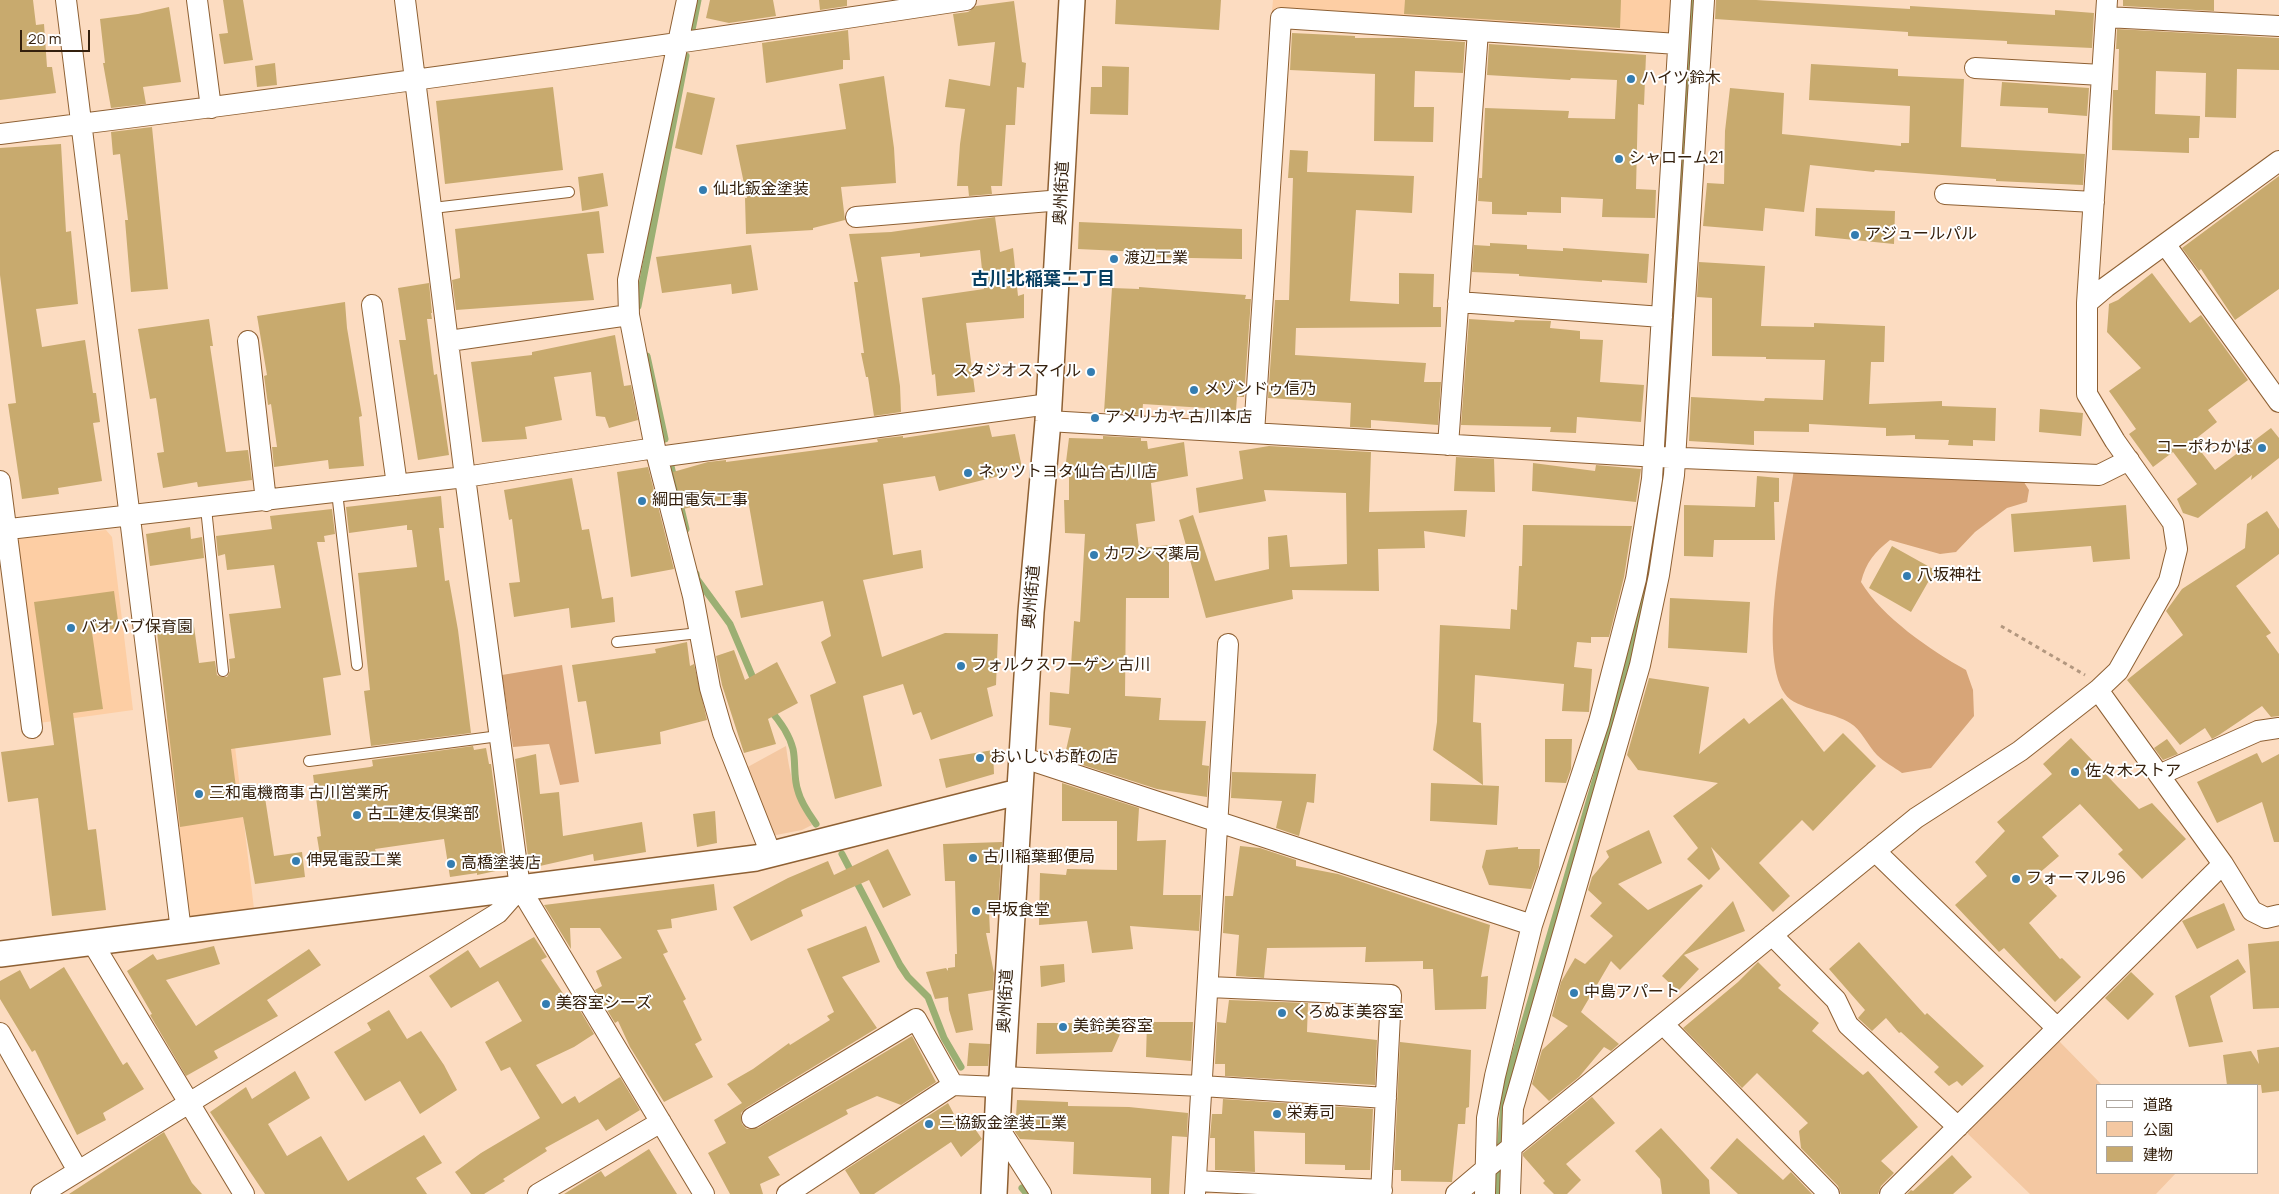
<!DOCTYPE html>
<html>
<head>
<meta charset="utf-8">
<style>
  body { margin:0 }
  #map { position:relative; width:2279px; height:1194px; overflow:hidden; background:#fcdcc1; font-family:Manrope,"Noto Sans JP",sans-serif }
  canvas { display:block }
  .legend { position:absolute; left:2096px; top:1084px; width:162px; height:90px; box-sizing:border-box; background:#fff; border:1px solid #aea69e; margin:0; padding:6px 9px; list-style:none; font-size:15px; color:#34200d }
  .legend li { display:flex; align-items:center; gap:10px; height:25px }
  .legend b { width:25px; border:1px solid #aea69e }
  .scale { position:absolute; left:20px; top:30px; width:70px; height:22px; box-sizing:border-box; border:2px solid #34200d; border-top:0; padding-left:6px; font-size:15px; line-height:18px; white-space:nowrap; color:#34200d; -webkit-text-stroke:4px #fff; paint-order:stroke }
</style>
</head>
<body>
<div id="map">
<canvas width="2279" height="1194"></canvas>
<ul class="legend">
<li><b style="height:6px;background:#fff"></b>道路</li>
<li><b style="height:14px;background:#f4c8a2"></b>公園</li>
<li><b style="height:14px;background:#c8aa6e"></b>建物</li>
</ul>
<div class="scale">20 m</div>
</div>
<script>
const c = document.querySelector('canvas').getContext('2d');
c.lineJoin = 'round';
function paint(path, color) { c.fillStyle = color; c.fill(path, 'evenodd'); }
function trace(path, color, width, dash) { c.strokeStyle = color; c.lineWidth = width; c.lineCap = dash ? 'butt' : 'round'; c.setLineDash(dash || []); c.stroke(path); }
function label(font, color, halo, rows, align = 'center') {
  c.font = font + ' Manrope,"Noto Sans JP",sans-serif'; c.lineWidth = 4; c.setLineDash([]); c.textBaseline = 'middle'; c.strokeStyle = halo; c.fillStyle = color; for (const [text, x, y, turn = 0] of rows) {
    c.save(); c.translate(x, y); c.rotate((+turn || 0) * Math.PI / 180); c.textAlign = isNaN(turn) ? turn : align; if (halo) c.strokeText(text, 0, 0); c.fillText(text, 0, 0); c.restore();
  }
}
paint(new Path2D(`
  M1273,0H1674L1672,36L1272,11Z
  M106,530L112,537L133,710L39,723L16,539Z
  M231,712L254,909L185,918L161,720Z`), '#fdcea4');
paint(new Path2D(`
  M786,746C790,778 796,798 812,825L802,830L771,836L744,769Z
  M2059,1041L2102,1085H2098V1173H2176L2156,1194H2030L1967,1133Z`), '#f4c8a2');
paint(new Path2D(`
  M1794,469L2022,479L2029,490L2027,502L2007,508L1975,532L1956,552L1940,554L1890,540C1875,552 1866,562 1861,582C1882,617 1930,650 1966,670L1973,690L1974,716L1931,768L1902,773C1894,767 1884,762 1877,755C1868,746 1861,729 1850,723C1836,713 1795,709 1785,694C1756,652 1787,520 1794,469Z
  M562,665L579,782L560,785L549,744L513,747L502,675Z`), '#d7a578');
trace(new Path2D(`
  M692,30L698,0
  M638,306L686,56
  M647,356L665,439
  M671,466L686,529
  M1656,531L1665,442L1693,0
  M696,574L697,579L730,624L756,685
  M769,709C780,721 789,733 793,749C796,763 793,777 798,791C801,803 809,814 816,824
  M842,854L900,965L908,977L928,997L944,1038L961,1067
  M1500,1152L1505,1089L1616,710L1650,569
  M1022,1188L1027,1194
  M1498,1194L1499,1163`), '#9baf73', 7);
paint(new Path2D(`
  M0,0H33L36,25L44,24L47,67H52L56,93L0,100Z
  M223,0H243L253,60L224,64L219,34L228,33Z
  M710,0H773L776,16L729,23L706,18Z
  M819,0H847V6L820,10Z
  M1116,0H1221L1219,30L1115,24Z
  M1405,0H1621L1620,28L1404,14Z
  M1716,0H1756L1910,9V6L2055,15V10L2094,13L2092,48L2007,44V41L1908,36V32L1715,19Z
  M2123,0H2214V11L2123,6Z
  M1014,1L1022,62L1026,63L1024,88L1017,87L1015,125H1006L1002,186H991L992,194L969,196L968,186H957L960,144L965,109L945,107L949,79L990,86L995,42L958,46L953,14L968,12L976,6Z
  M169,7L181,82L143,87L146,104L111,108L103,63H105L100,19L138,14Z
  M2117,29L2279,38V70L2237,69L2236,118L2205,117L2206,73L2156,71L2155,114L2200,116L2199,138H2189V153L2112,150L2113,90H2118L2119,49H2116Z
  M848,30L850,60H843V69L766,83L762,43Z
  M1292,33L1355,36V38H1403L1465,42L1463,73L1415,71L1414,107H1434L1433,142L1374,141L1375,74L1290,70Z
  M1489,44L1646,55L1644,105L1638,104L1636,189L1656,190L1655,218L1602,217L1603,199L1561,197V213L1527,212V215L1492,214V202L1478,201L1479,178H1482L1485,108L1569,111L1568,118L1615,119L1617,80L1571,78L1570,80L1487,75Z
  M275,63L277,85L257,87L255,66Z
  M1811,64L1898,69V76L1964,79L1961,147L2085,154L2083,185L1996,181V179L1875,170L1874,172L1810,165L1804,212L1765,208L1763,231L1703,226L1707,183L1724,184L1725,131L1730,88L1784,93L1782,134L1901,146V143H1909L1910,106L1809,100Z
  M1102,66L1129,67L1128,115L1090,114L1091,87H1102Z
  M884,76L894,148L896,183L841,187L845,220L813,228V230L746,234L745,198H747L736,145L846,129L839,84Z
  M2002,82L2089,88L2087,116L2048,113V108L2000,106Z
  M553,87L563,170L445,184L436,101Z
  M687,92L715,98L702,155L675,148Z
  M152,127L168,289L131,292L125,220H128L120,154L113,155L111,132Z
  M61,144L66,232L71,231L78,304L36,309L42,347L85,340L93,393H96L100,422L93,423L102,481L58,488L59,494L22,499L8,404L16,403L0,275V148Z
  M1290,150L1308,151L1307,172L1414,176L1412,213L1356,210L1350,301L1399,304V273L1434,274L1433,307H1441V327L1296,328L1295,355L1426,363L1424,382H1441L1438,425L1371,420V428L1350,427L1351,403L1268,398L1275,300H1289L1293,178H1288Z
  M603,173L608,206L582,211L578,177Z
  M2279,176V289L2235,320L2201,269L2199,271L2182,248Z
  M1816,208L1895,211L1894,244L1815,236Z
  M599,211L604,253L587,254L594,300L456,310L452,280L460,278V275L455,229Z
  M995,217L1000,252L1013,248L1018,296L1024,294V318L966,323L975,392L937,396L935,374L932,375L922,298L984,289L980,250L920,257V253L881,257L900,386L901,412L874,416L868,377H866L861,353H864L854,282H858L849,234L891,232Z
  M1079,222L1242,229V259L1141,257V252L1078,249Z
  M1490,243L1527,245V249L1563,251V248L1649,254L1647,283L1602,280V282L1519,276V274L1472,272L1474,245L1490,246Z
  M751,245L758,290L732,294L731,284L662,293L656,257Z
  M1699,262L1765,266L1761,326L1814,327V323L1885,326L1884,362H1871L1869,404L1942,401V406L1996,408L1995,441L1973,440V446L1948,445L1949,440L1915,439V435L1886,436V428L1809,424V432L1754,431V445L1689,441L1691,397L1764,401L1765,398L1823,400L1825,360L1766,359V357L1712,356V298L1697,297Z
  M2152,273L2190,323L2201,315L2248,380L2208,410L2217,422L2193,441L2215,470L2271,428L2279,438V458L2251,480L2252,475L2198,518L2183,513L2177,499L2197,484L2173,452L2153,467L2129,434L2136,429L2109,391L2141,368L2107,332L2109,304L2118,300Z
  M429,283L432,313H431L432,319H427L434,375L437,374L449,455L418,460L399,340H406L398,288Z
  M1139,287L1246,295L1245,299H1251L1244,397H1237L1236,410L1143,404L1142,415L1104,412L1112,288L1139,289Z
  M345,302L347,328L362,416L359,417L364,466L329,469L328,460L274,467L272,447H277L271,404L268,405L264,376L267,375L257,316Z
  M209,319L213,346H210L226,452L248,450L252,480L198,487L197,482L163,488L157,453L164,452L156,398L150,399L138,329Z
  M1469,319L1514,322L1515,320L1551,321L1550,328L1580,331V339L1603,340L1600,382L1644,385L1641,422L1577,417L1576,433L1550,432L1551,427L1461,425Z
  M615,335L624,386L631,385L638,420L609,428L605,417L596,416L591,372L554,377L562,420L525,427L527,439L482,442L471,362L532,355V352Z
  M2040,409L2083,413L2081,436L2039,432Z
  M989,425L992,437L1015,434L1022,468L999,472V476L939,491L935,476L883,484L893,555L921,550L923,568L863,580L882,657L945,633L998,634L996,685L987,688L993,716L931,740L921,712L913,715L903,684L863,696L882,786L835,799L810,695L836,683L821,642L831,636L823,601L741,618L735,591L763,585L747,494L683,509L673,472L708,462L726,460V462L878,442L877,439L903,436V438Z
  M1103,436L1141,438V441H1147L1148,449L1184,442L1188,476L1151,483L1155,521L1136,524L1139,548L1169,545V598H1126L1125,696L1161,698L1159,720L1206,721L1202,765L1209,766L1207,797L1157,789L1064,759L1071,728L1049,725L1050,692L1069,694L1074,621L1080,622L1085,534L1065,533L1064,500H1069V463L1066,462L1069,438L1103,439Z
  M1269,446L1371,452L1369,512L1467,510L1465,537L1424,531L1425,548L1378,549L1379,591L1292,590L1293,599L1206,618L1179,520L1193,515L1215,581L1269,569L1268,537L1287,535L1290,567L1347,564L1346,493L1264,490L1266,501L1199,513L1196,488L1243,479L1239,451Z
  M1456,457L1494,459L1495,492L1454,491Z
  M1533,463L1595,471L1596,465L1641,469L1636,502L1532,491Z
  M648,467L674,569L631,577L617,472Z
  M1757,476L1779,478V502H1774L1775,540H1714L1713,557L1684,556V505L1755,507Z
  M572,478L582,530L589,529L602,599L613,597L615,622L571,628L569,608L514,617L509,583L520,582L512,519L509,520L504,490Z
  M441,496L444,528H439L445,581L449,580L458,630L471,733L371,746L364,691L370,690L358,573L417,567L412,530H407V525L349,533L346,507Z
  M2126,505L2130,559L2093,562L2091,546L2014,552L2011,514Z
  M332,509L335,534L324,536L325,542H317L341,675L323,678L331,735L231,749L237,795L264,791L274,856L302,852L305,877L255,884L243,817L180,827L156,624L193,619L199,663L215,661L217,675L221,677H227L230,671L229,659L235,658L229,614L281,608L274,565L227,570L225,554L218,556L216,536L272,529L270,516Z
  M2267,511L2279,529V554L2236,586L2271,633L2266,636L2279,654V716L2271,717L2262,706L2219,735L2212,739L2205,728L2180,745L2127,680L2183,635L2166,611L2182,589L2245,548L2247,524Z
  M1523,525L1632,526L1624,577L1609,637H1591V643L1577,642L1574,667L1592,669L1589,712L1562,711L1564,684L1475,675L1473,722L1481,723L1483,785L1433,750L1437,722L1440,625L1510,629L1511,609L1517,610L1519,566H1522Z
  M190,527L191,539L202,537L204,558L150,566L146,534Z
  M1892,546L1935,570L1911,612L1869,588Z
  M114,591L119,628L92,632L103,709L73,713L88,830L96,829L106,910L52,916L38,798L8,802L1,752L54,745L34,602Z
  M1670,598L1750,602L1747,653L1668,648Z
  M687,642L690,666L694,664L707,720L660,732L661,744L595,754L586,701L578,702L572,665L656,653L655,649Z
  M734,650L745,680L777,662L798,703L768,719L776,744L744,753L722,685L716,656Z
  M1649,678L1709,687L1699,754L1744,718L1749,724L1782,698L1824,752L1843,733L1876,766L1813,831L1802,820L1759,863L1790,896L1773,912L1711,847L1720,869L1709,880L1687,859L1698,848L1673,816L1718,783L1638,770L1627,755Z
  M2071,738L2139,809L2152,803L2186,839L2142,879L2118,854L2123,850L2080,804L2042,837L2059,856L2037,875L2057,896L2029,923L2060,959L2062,958L2081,977L2055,1002L2004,948L1999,952L1955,905L1987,876L1975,862L2005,831L1997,822L2052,774L2043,764Z
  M1545,739H1572L1571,769L1566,783L1545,782Z
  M2167,739L2178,754L2163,760L2154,748Z
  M473,746L474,750L486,748L489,764H491L505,869L477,875V873L450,877L444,839L375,849L376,852L321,861L317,837L321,836L313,775L370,767L373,766L372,760Z
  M993,750L994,774L946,788L939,759Z
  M2257,753L2262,763L2279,754V842H2274L2262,802L2217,823L2197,782Z
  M536,754L540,794L559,792L563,836L642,822L646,852L594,861L593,854L531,868L530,863L529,864L515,759Z
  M1232,772L1316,774L1314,803L1307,802L1299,836L1276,828L1282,801L1231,798Z
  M1062,783L1139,808L1137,841L1166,840L1163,895H1201L1199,931L1130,926L1133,949L1092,953L1087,921L1039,925L1040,873L1066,875L1067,869L1117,870V821H1062Z
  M1431,783L1499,786L1497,825L1430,821Z
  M715,811L717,843L697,847L693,814Z
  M1649,830L1662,863L1618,884L1648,910L1701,884L1703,886L1620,970L1611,961L1581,1012L1619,1044L1611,1051L1604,1047L1579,1077L1549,1101L1532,1084L1542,1050L1568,1026L1552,1016L1561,982L1575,958L1585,964L1613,936L1590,916L1602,903L1588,890L1592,877L1609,857L1606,851Z
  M1002,842L998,910L989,911L990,933H986L994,973L993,990L968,994L973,1030L956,1033L949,1010L948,997L935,999L926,972L946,968L948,971V968L955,967V954H957L955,881H945L943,844Z
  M1240,846L1260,848L1296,860V866L1338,874L1490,925L1481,977L1488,976L1486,1009L1435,1010L1433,969H1423V961L1365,962L1366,947L1267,948L1264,978L1236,976L1239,935L1223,933L1225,896H1233Z
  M1518,847V849H1540L1539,867L1531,889L1489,885L1482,867L1486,850Z
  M888,849L911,895L883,908L869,880L801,910L803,916L751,941L733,907L788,878L828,861L834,875Z
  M714,884L717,910L671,919L672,928L657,930L668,952L663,954L686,999L683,1001L702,1040L695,1044L713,1077L664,1102L630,1047L618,1021L615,1023L595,990L602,986L596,971L622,958L600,928H570L571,949L544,905Z
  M1733,901L1745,931L1684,955L1699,969L1678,991L1662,976Z
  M2224,903L2235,930L2197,949L2182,921Z
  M866,926L880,962L842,977L877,1028L746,1108L741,1113L742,1124L747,1129L758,1128L912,1036L936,1082L901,1105L877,1096L846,1110L848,1114L768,1157L780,1175L760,1184L763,1194H730L708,1153L726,1143L714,1120L742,1103L727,1084L753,1069L789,1043L790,1045L830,1020L827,1016L834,1012L807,949Z
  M534,937L547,957L541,960L570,1004L575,1002L594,1034L574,1047L536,1065L562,1104L575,1096L579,1103L620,1077L640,1110L606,1131L598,1119L545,1148L547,1151L503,1179L505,1181L484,1194H471L455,1172L481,1153L540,1118L510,1067L501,1071L485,1042L522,1021L498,981L451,1008L429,976L468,950L480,968Z
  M2279,941V1008L2253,1009L2248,944Z
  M1859,942L1925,1015L1927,1013L1984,1066L1962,1086L1957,1081L1949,1086L1934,1072L1939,1067L1901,1032L1899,1033L1886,1018L1872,1031L1858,1018L1865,1010L1829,969Z
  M214,946L220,964L166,980L196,1026L309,949L321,965L267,1000L278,1016L214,1051L218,1058L186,1076L150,1015L152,1014L127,971L153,954L157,960Z
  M2238,959L2246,972L2210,996L2223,1042L2189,1047L2175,996Z
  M1758,962L1781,985L1778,988L1819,1023L1812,1031L1863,1075L1868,1071L1918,1127L1881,1161L1894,1173L1881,1186L1878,1194H1841L1838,1186L1801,1148L1799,1131L1808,1123L1757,1073L1742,1088L1683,1028L1738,982Z
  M1064,964L1065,982L1041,987L1040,966Z
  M64,967L123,1065L127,1062L144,1089L103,1113L106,1120L77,1135L35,1050L32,1052L0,999V981L20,970L30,989Z
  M2131,972L2154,994L2128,1020L2105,998Z
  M1229,1000L1308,1003L1307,1032L1377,1040L1375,1085L1225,1076V1064H1215L1217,1022L1226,1023Z
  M389,1010L407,1039L421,1031L444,1065L457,1090L420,1114L400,1081L365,1101L334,1052L371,1030L367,1023Z
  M1147,1022H1193L1191,1061L1146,1057Z
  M1037,1023H1125L1112,1052L1036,1054Z
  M1400,1042L1471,1050L1469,1107L1466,1108L1465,1124H1458L1452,1182L1401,1181V1170H1394Z
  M969,1043L990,1044L988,1066H967Z
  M2279,1047V1091L2262,1093L2261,1085H2227L2223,1055L2251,1051L2259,1064L2257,1050Z
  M295,1071L310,1098L268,1124L287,1156L321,1136L348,1181L424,1135L442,1163L416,1178L427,1194H265L210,1112L246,1087L252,1099Z
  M1592,1097L1615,1123L1566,1164L1581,1180L1567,1194H1554L1543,1183L1545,1181L1523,1156V1153Z
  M1223,1099L1373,1109L1370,1170H1345V1165L1305,1164V1133L1254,1131L1255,1172L1215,1170V1138H1210L1212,1114H1222Z
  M1017,1100L1068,1102V1106L1129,1107L1188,1113L1187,1137L1172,1136L1169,1194H1151V1178L1073,1174L1074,1142L1020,1139L1015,1132Z
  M948,1103L955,1116L964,1113L982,1139L961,1157L951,1142L874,1194H860L845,1170Z
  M1661,1128L1709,1180L1710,1194H1662L1660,1179L1635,1151Z
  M164,1132L192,1183L202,1194H69Z
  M1737,1138L1783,1180L1791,1172L1812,1194H1738L1710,1168Z
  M649,1149L677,1194H564L601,1171L605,1177Z
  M1952,1155L1972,1177L1953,1194H1907L1911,1190L1913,1191Z`), '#c8aa6e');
const service = new Path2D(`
  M433,208L569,192
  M337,492L357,665
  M206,508L223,671
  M617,642L699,633
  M309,761L499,736`);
const minor = new Path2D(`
  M66,0L181,931
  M197,0L211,108
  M687,0L628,280L629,315L655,448L693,596L710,688L723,733L771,854
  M2106,17L2279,26
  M1975,68L2102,75
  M0,134C323,94 645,49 966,0
  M1945,194L2094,202
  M856,217L1062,200
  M2165,244L2279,402
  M1458,302L1662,317
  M2087,303L2107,0
  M372,305L397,485
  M248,341L266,501
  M449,341L629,315
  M1048,421L1658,457L2099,475L2129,460
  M1254,433L1281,18L1678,44
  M1448,445L1478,31
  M655,448L465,477L520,888L704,1194
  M658,457L1049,404
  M0,481L32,728
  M0,530L465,477L405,0
  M2098,690L2223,864L2252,911L2266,918L2279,915
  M1021,757L1532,925
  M2159,775L2258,731L2279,728
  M1875,851L2057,1028
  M1772,935L1836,1000L1848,1025L1958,1127
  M92,942L244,1194
  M1209,987L1391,995L1381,1194
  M1663,1024L1829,1194
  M0,1033L78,1171
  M1002,1077L1202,1086L1386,1098
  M752,1118L916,1019L953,1085
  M998,1127L1041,1194
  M1196,1181L1382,1190
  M41,1194L498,913L520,888
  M538,1194L661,1122
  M787,1194L953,1085L999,1087
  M1195,1194L1228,644
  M1456,1194L1508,1150L1916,818L2020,751L2098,690L2118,671L2169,581L2177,549L2173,523L2115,441L2087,394V303L2106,287L2279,161
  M1485,1194L1487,1118L1495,1076L1532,925L1599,722L1636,579L1652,479L1681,0
  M1510,1194L1513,1108L1640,665L1659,575L1674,475L1704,0
  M1890,1194L2223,864`);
const tertiary = new Path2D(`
  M0,954L756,858L1018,792
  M994,1194L999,1087L1002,1077L1031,612L1048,421L1072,0`);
trace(service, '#8e6033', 12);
trace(minor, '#8e6033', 22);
trace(tertiary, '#8e6033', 28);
trace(new Path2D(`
  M2001,626L2085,675`), '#b2977f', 3, [4, 4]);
trace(service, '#fff', 10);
trace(minor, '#fff', 20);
trace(tertiary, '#fff', 25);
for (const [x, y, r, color] of [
  [1631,79,5,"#347db1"],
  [1619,159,5,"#347db1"],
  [703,190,5,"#347db1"],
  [1855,235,5,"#347db1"],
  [1114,259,5,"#347db1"],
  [1091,372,5,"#347db1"],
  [1194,390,5,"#347db1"],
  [1095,418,5,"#347db1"],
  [2262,448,5,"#347db1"],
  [968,473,5,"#347db1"],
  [642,501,5,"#347db1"],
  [1094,555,5,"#347db1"],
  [1907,576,5,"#347db1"],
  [71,628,5,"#347db1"],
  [961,666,5,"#347db1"],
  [980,758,5,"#347db1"],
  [2075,772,5,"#347db1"],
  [199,794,5,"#347db1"],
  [357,815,5,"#347db1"],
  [973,858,5,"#347db1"],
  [296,861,5,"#347db1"],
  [451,864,5,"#347db1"],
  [2016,879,5,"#347db1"],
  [976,911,5,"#347db1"],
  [1574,993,5,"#347db1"],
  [546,1004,5,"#347db1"],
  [1282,1013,5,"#347db1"],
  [1063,1027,5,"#347db1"],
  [1277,1114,5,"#347db1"],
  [929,1124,5,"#347db1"]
]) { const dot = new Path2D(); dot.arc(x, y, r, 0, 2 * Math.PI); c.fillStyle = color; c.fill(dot); trace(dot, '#fff', 2); }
label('16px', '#34200d', '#fff', [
  ["ハイツ鈴木",1641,79],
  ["シャローム21",1629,159],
  ["仙北鈑金塗装",713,190],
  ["アジュールパル",1865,235],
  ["渡辺工業",1124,259],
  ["スタジオスマイル",1081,372,"right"],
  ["メゾンドゥ信乃",1204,390],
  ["アメリカヤ 古川本店",1105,418],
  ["コーポわかば",2252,448,"right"],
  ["ネッツトヨタ仙台 古川店",978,473],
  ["綱田電気工事",652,501],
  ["カワシマ薬局",1104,555],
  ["八坂神社",1917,576],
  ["バオバブ保育園",81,628],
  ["フォルクスワーゲン 古川",971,666],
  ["おいしいお酢の店",990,758],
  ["佐々木ストア",2085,772],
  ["三和電機商事 古川営業所",209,794],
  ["古工建友倶楽部",367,815],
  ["古川稲葉郵便局",983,858],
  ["伸晃電設工業",306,861],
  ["高橋塗装店",461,864],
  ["フォーマル96",2026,879],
  ["早坂食堂",986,911],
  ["中島アパート",1584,993],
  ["美容室シーズ",556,1004],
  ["くろぬま美容室",1292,1013],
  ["美鈴美容室",1073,1027],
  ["栄寿司",1287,1114],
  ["三協鈑金塗装工業",939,1124]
], 'left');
label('16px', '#34200d', '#fff', [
  ["奥州街道",1062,193,-87],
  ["奥州街道",1032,597,-85],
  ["奥州街道",1006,1001,-87]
]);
label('bold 18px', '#083f61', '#fff', [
  ["古川北稲葉二丁目",1043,280]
]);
</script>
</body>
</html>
